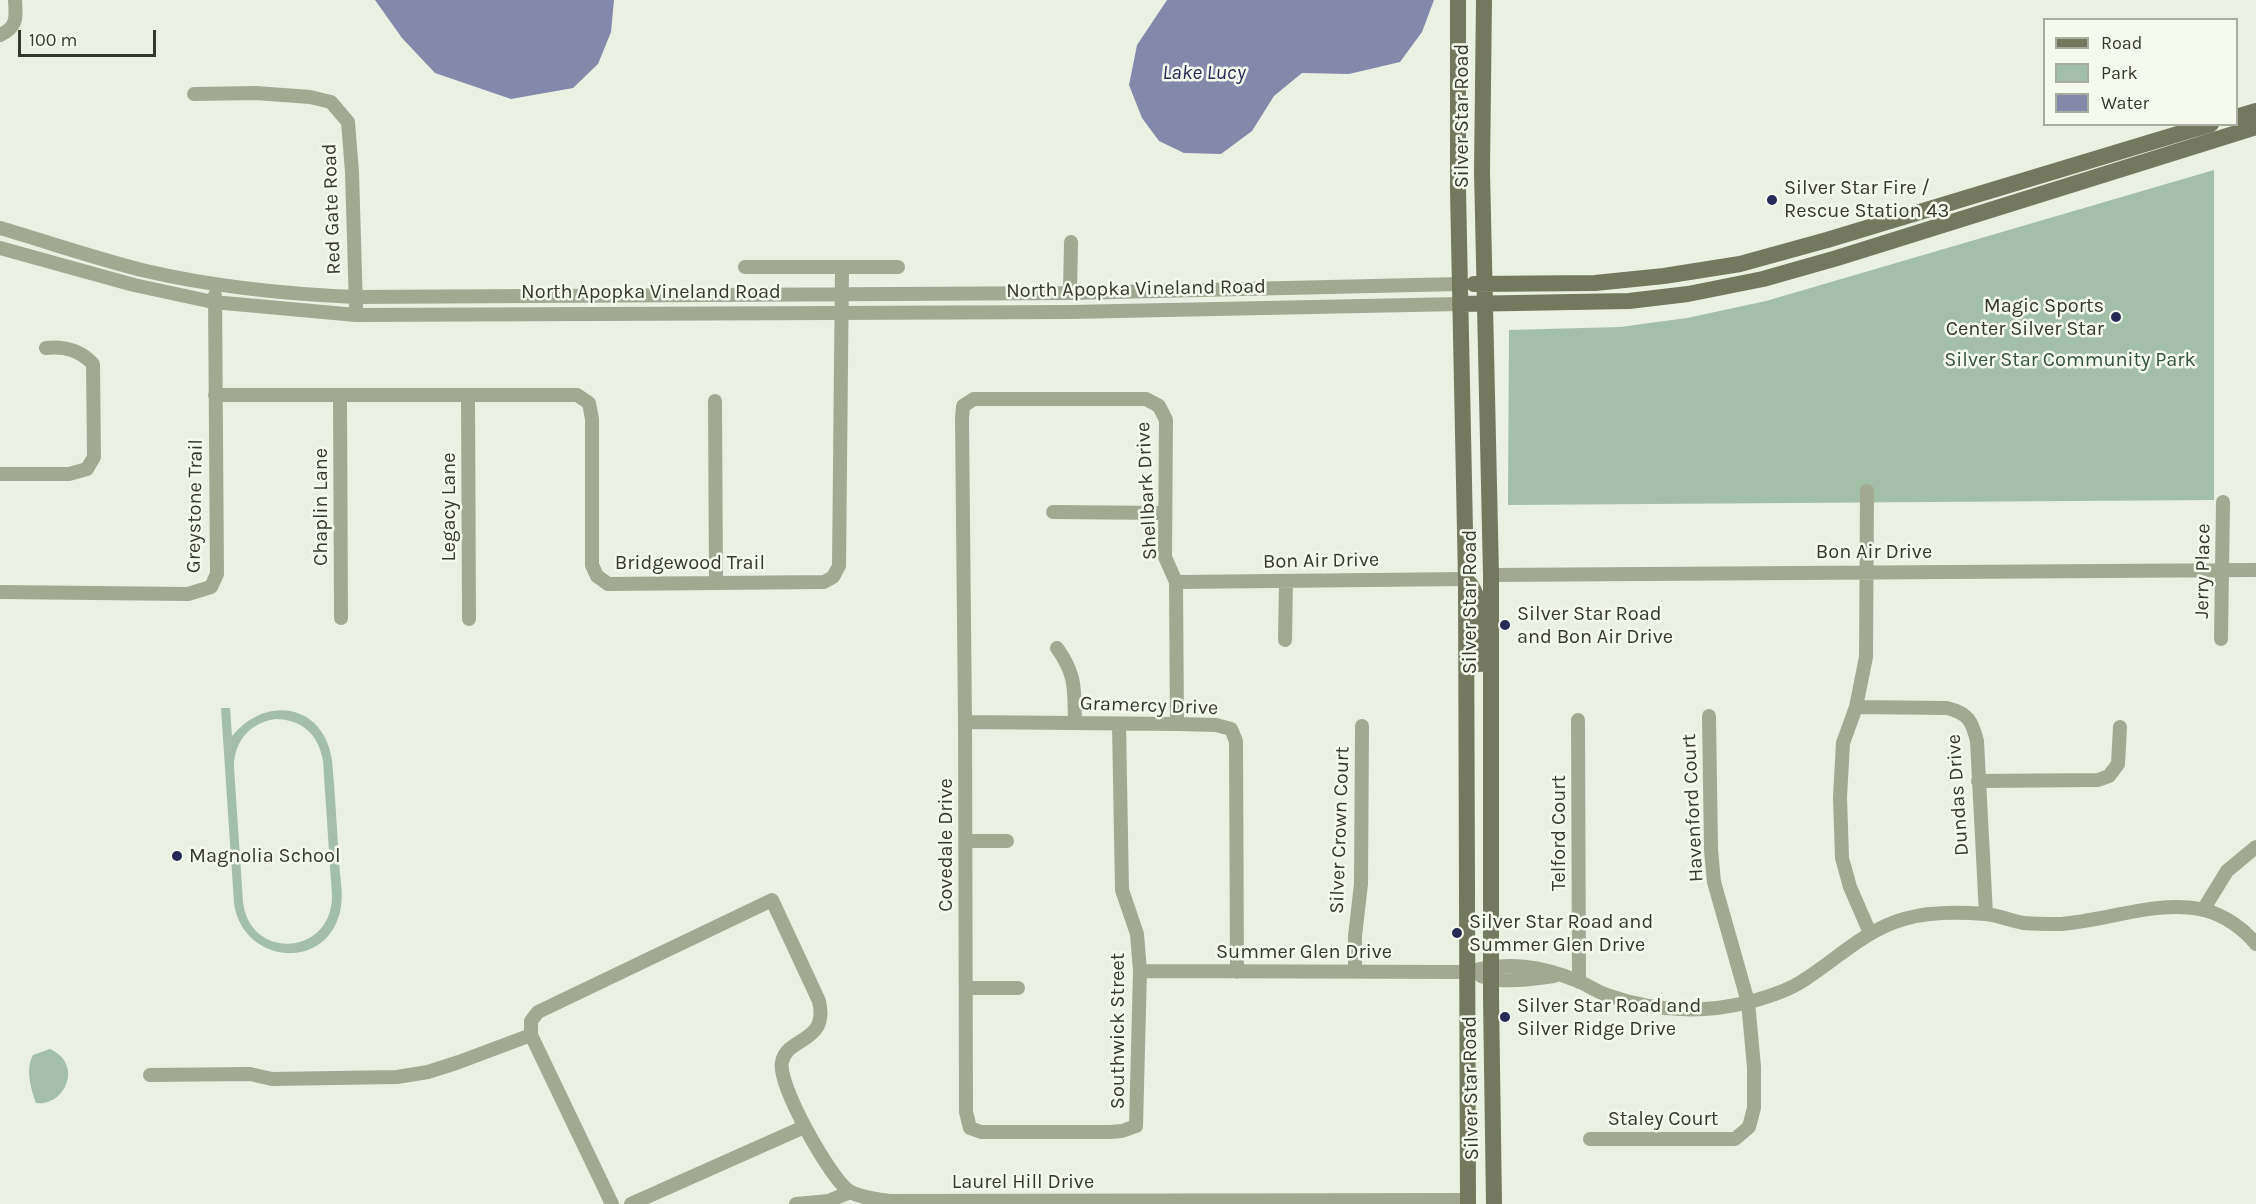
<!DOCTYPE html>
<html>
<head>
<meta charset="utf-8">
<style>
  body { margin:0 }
  #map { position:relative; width:2256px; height:1204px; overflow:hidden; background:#ebf1e2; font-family:Karla,sans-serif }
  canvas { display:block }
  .legend { position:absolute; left:2043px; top:18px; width:195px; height:108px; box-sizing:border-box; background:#f5f9ee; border:2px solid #a9aca0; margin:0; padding:8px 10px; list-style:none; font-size:18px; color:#36382c }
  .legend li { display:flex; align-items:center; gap:12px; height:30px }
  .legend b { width:30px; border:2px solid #a9aca0 }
  .scale { position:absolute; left:18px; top:30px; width:138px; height:27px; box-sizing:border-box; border:3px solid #36382c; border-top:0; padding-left:8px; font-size:18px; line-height:21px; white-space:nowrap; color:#36382c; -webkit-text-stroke:4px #f5f9ee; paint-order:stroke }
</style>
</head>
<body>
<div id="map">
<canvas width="2256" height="1204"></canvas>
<ul class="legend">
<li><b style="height:8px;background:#73785f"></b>Road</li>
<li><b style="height:16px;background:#a3bfa8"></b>Park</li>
<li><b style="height:16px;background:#8488ab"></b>Water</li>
</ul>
<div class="scale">100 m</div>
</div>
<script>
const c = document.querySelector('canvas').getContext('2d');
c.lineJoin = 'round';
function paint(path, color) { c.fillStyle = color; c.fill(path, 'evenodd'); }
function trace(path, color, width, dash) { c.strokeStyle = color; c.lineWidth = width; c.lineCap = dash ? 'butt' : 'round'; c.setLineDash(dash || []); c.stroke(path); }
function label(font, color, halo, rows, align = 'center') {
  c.font = font + ' Karla,sans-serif'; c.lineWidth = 5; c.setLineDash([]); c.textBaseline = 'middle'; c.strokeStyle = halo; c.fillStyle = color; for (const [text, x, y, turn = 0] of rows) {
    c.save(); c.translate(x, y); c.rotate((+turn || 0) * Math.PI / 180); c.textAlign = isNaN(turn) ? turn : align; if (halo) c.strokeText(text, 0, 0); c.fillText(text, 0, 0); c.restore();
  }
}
paint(new Path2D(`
  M2214,170V500L1508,505L1509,330L1620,327L1687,318L1766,301Z
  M221,708H230L232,736C266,694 324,704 332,760C335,794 337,828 339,862C340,878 344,896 340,912C325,973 242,963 234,903ZM275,719C302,719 319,735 323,761L332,896C332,956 250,961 243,902L234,767C234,741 250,723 275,719Z
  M50,1049C84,1064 65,1107 36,1103C31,1089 25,1069 33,1055Z`), '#a3bfa8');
paint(new Path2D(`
  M375,0H614L611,32L598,64L573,88L511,99L435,73L402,38Z
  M1167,0H1434L1422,32L1400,62L1349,74L1302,73L1274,96L1252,131L1221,154L1184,153L1159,141L1142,118L1129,85L1137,45Z`), '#8488ab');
trace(new Path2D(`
  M0,35C18,27 16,17 15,0
  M194,94L256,93L310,97L331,102L348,122L352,172L356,307
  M0,228C48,242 97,259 146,271C215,287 285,294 355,297L1070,293L1459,284
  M0,248L134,285L213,302L356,315L1070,312L1460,304
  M745,267H898
  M1070,293L1071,242
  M215,395H577L589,403L592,419V565L597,576L608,584L824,582L833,577L839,566L842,267
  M468,395L469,619
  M340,396L341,618
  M715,401L716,583
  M0,474H69L87,469L94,457L93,364C80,350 65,346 46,348
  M1867,491L1866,657L1856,707L1843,743L1840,797L1842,858L1850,887L1870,933
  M1053,512L1164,513
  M1491,575L2256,570
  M1176,582L1466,579
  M0,592L188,594L211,587L217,574L215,295
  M2221,639L2223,502
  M1285,640L1286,581
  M1057,648C1077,676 1074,690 1075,723
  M1856,707L1947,708C1968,713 1972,721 1977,741L1986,914
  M1578,720L1579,982
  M965,722L1177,724L1216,725L1231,729L1236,741L1237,972
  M1119,724L1122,890L1137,934L1140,971L1136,1126L1122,1131L1110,1132H981L970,1128L966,1112L965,722L962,419L963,406L974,399H1146L1159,406L1166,420L1165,557L1176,582L1177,724
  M1978,781L2098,780L2109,776L2118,764L2120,727
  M966,841H1007
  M2203,910L2227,871L2256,847
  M1140,971L1468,972C1507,961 1541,966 1578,981C1588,985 1597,992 1607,995C1653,1011 1702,1014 1749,1002C1768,997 1788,991 1804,980C1837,959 1865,930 1904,919C1928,912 1960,912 1985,914C1998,915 2011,921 2024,923C2036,924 2049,924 2061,924C2106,921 2159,899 2204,910C2224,915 2243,928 2256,944
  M1355,971V936L1361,884L1362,726
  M1481,976C1505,984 1530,979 1554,976
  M966,988H1018
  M150,1075L250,1074L272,1079L397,1077L428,1072L459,1062L531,1035
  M1590,1139H1735L1749,1127L1754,1108V1067L1748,1002L1714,882L1711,850L1709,716
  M612,1204L531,1035V1021L538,1012L772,900L819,1001C829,1044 787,1036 782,1062C777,1084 830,1178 849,1191C860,1198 876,1199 889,1201L1468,1200
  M631,1204L804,1127
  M796,1204L829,1201L850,1192`), '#a2a892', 14);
trace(new Path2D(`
  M1458,0V190L1466,579L1468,1204
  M1484,0L1482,171L1491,575V997L1494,1204
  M2236,117L2256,111
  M1474,284L1595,283L1664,276L1740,264L1827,240L2211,124
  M1460,304L1629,301L1688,294L1763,279L1837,258L2256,127
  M1470,584C1485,605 1480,639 1480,664`), '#73785f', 16);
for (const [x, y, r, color] of [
  [1772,200,6,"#262a55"],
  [2116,317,6,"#262a55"],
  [1505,625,6,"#262a55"],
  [177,856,6,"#262a55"],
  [1457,933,6,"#262a55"],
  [1505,1017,6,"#262a55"]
]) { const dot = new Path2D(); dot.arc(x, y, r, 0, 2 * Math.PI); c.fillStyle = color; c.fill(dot); trace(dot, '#f5f9ee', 2); }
label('20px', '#36382c', '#f5f9ee', [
  ["Silver Star Road",1462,116,-90],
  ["Red Gate Road",332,209,-92],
  ["North Apopka Vineland Road",1136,289,-1],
  ["North Apopka Vineland Road",651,292],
  ["Shellbark Drive",1147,491,-93],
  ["Greystone Trail",195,506,-89],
  ["Chaplin Lane",321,507,-90],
  ["Legacy Lane",449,507,-90],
  ["Bon Air Drive",1874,552],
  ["Bon Air Drive",1321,561,-1],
  ["Bridgewood Trail",690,563],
  ["Jerry Place",2203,571,-89],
  ["Silver Star Road",1470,602,-90],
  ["Gramercy Drive",1149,706,2],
  ["Dundas Drive",1958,795,-94],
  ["Havenford Court",1693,808,-93],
  ["Silver Crown Court",1340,830,-88],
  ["Telford Court",1559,833,-90],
  ["Covedale Drive",946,845,-90],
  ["Summer Glen Drive",1304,952],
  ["Southwick Street",1118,1031,-90],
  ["Silver Star Road",1471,1088,-91],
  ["Staley Court",1663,1119],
  ["Laurel Hill Drive",1023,1182]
]);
label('20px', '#36382c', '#f5f9ee', [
  ["Silver Star Fire /",1784,188],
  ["Rescue Station 43",1784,211],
  ["Magic Sports",2104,306,"right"],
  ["Center Silver Star",2104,329,"right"],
  ["Silver Star Road",1517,614],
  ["and Bon Air Drive",1517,637],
  ["Magnolia School",189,856],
  ["Silver Star Road and",1469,922],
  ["Summer Glen Drive",1469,945],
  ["Silver Star Road and",1517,1006],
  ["Silver Ridge Drive",1517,1029]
], 'left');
label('20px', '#335339', '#f5f9ee', [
  ["Silver Star Community Park",2070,360]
]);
label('italic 21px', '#262a55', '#f5f9ee', [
  ["Lake Lucy",1204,73]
]);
</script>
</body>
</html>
